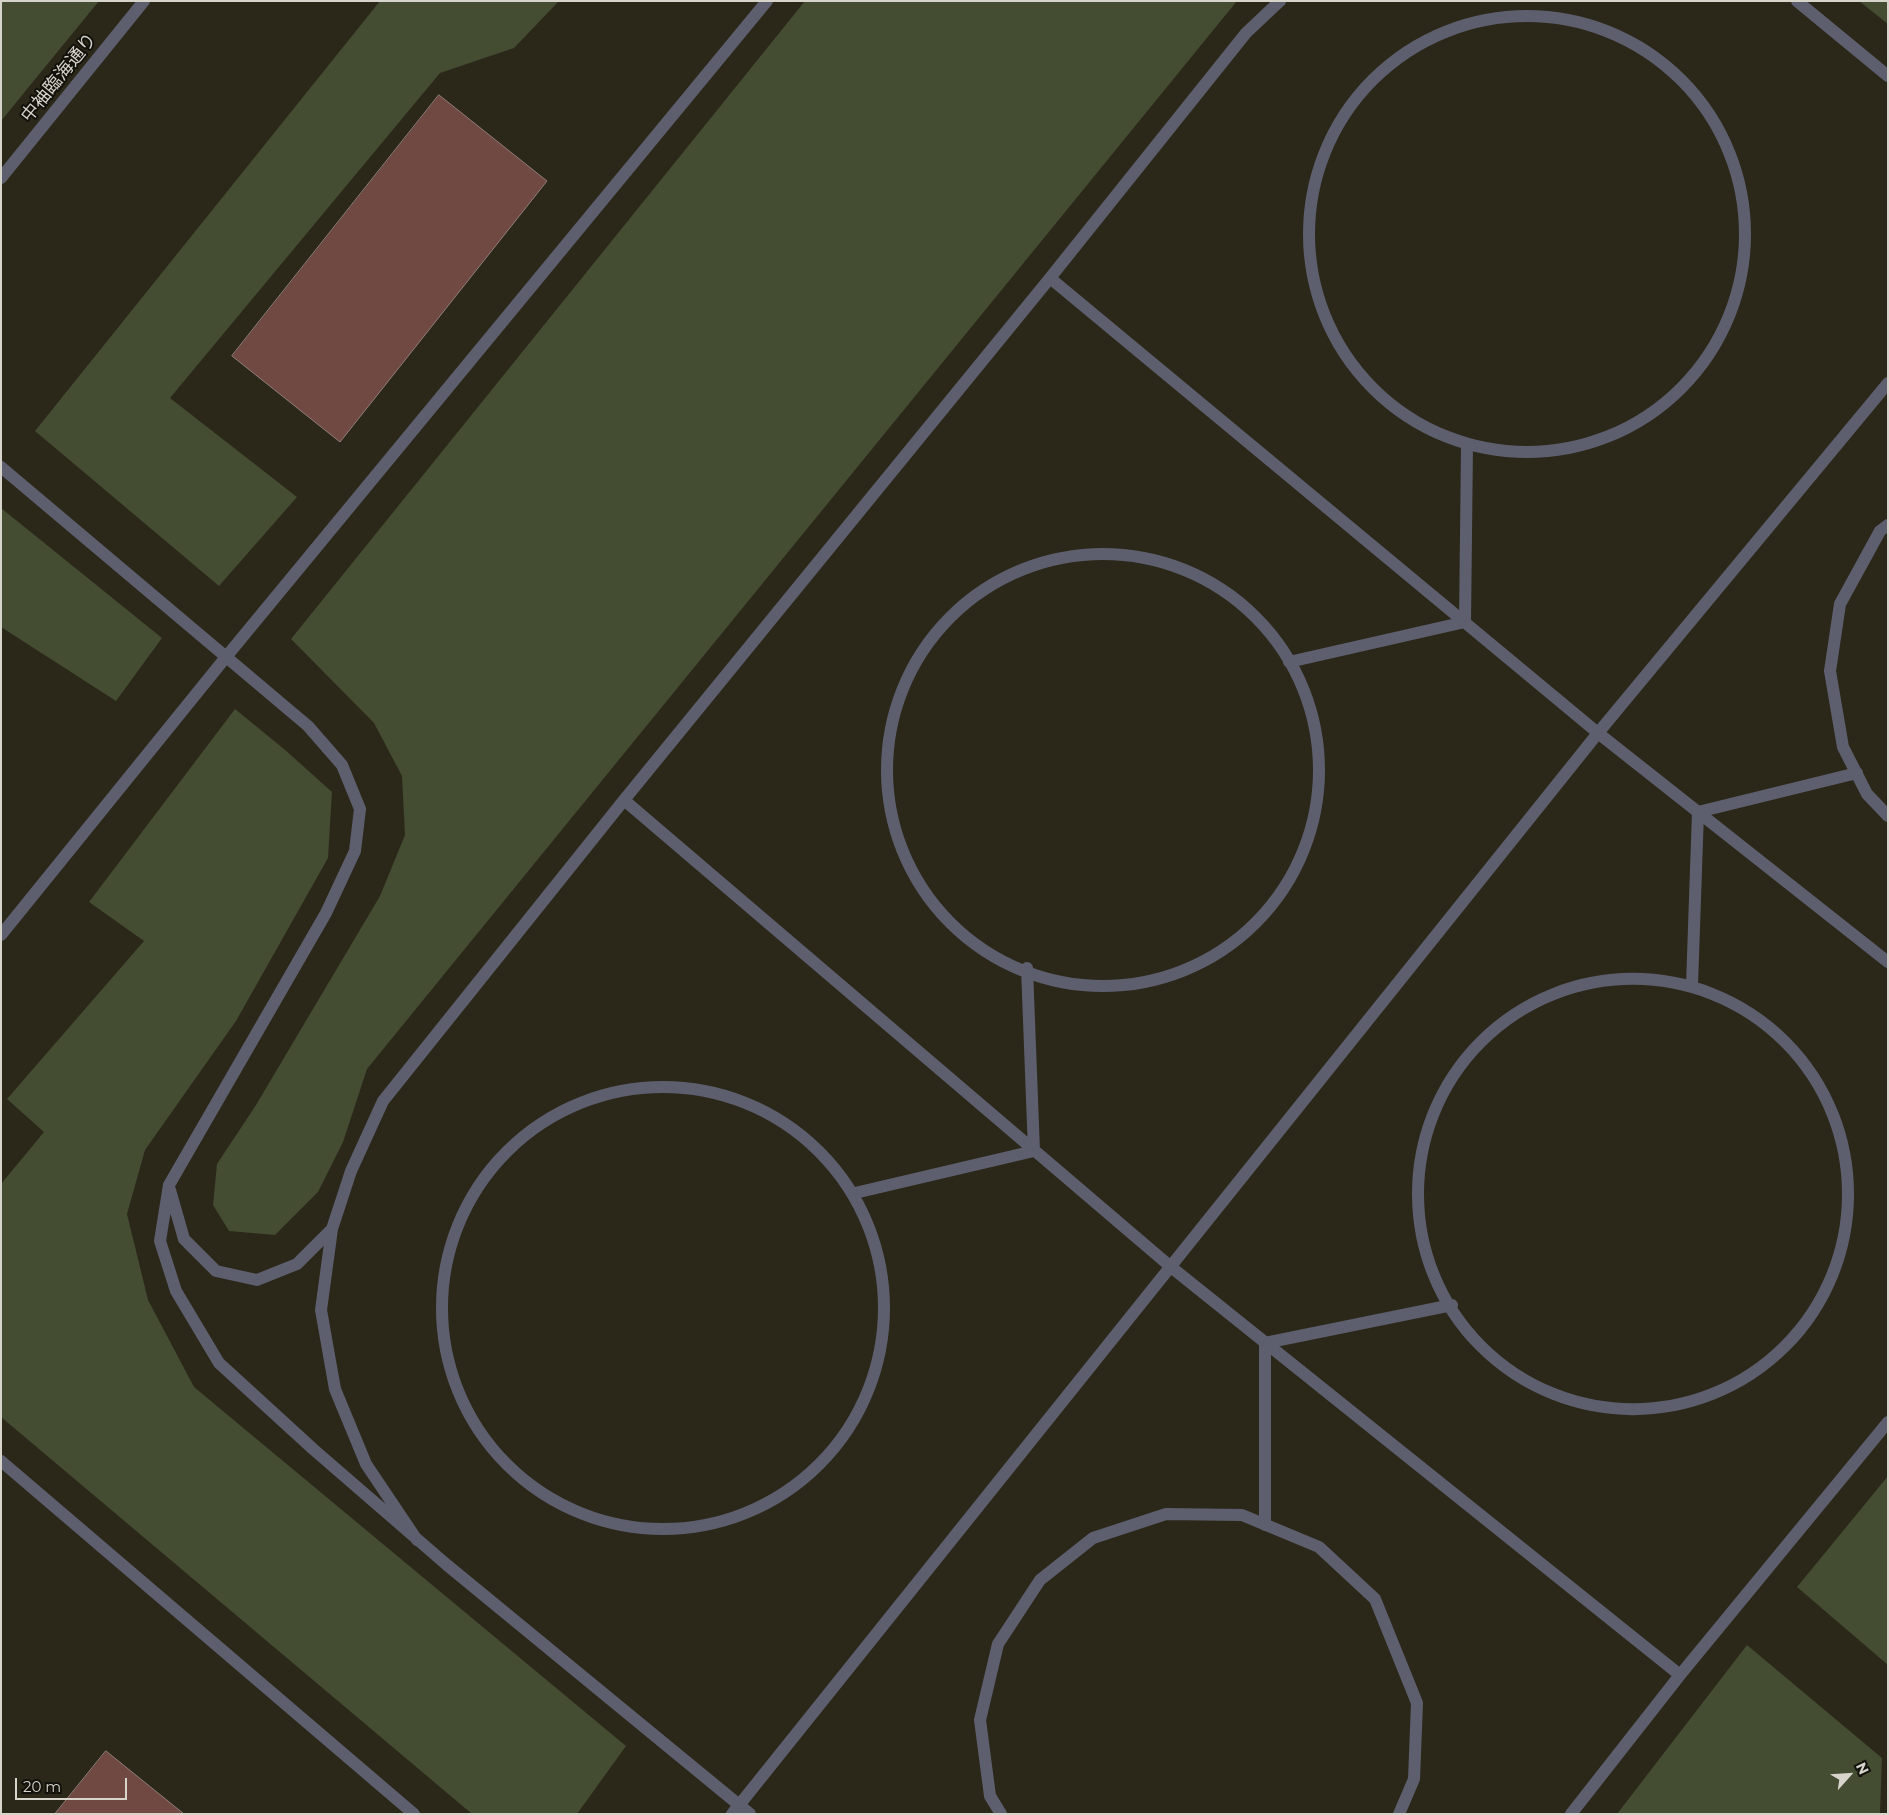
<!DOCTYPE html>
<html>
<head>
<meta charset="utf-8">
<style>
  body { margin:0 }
  #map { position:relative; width:1889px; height:1815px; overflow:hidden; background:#2b281a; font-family:Montserrat,sans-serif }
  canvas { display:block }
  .frame { position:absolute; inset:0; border:2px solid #d6d4cb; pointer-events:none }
  .north { position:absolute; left:1824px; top:1750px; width:50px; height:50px; -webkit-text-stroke:4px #12110b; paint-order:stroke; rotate:64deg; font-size:14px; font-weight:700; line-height:20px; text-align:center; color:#d6d4cb }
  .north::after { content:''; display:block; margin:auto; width:18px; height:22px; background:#d6d4cb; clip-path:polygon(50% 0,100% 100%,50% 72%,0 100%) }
  .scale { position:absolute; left:15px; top:1778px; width:112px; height:22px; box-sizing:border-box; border:2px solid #d6d4cb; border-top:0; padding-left:6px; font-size:15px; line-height:18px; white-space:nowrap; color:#d6d4cb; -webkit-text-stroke:4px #12110b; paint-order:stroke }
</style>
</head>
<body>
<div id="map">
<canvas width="1889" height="1815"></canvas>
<div class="frame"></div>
<div class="north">N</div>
<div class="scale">20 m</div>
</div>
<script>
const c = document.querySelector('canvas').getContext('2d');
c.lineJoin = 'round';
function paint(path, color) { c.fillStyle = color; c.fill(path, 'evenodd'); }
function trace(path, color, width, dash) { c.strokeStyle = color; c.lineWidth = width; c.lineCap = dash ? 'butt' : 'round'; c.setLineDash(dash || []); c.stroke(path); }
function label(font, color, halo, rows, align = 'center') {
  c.font = font + ' Montserrat,"Noto Sans JP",sans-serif'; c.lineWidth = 4; c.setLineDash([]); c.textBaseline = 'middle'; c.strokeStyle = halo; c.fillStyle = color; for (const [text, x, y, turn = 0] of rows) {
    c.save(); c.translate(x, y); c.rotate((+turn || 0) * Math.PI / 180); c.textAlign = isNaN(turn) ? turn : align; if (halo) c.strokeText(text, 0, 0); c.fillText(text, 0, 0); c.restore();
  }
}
paint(new Path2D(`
  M1,1H99L1,121Z
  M380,1H559L514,48L440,73L170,398L297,497L219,586L35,431Z
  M805,1H1237L367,1069L343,1142L318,1192L275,1235L229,1231L213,1205L217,1164L256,1105L380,896L405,835L402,776L374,723L291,639Z
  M1859,1H1888V24Z
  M1,508L162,638L116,701L1,627Z
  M235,709L284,749L332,792L328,858L236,1021L145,1150L127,1214L148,1300L194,1387L626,1746L577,1814H472L1,1417V1184L44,1132L7,1099L144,941L89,902Z
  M1888,1476V1665L1797,1587Z
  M1747,1645L1882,1758L1880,1814H1617Z`), '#444c31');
const building = new Path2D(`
  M439,95L547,181L340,442L232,356Z
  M106,1751L184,1814H55Z`);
paint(building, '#6f4942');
trace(building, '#917e7a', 1);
trace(new Path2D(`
  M1797,1L1888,76
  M1309 234a218 218 0 1 1 436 0a218 218 0 1 1-436 0Z
  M1050,278L1598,733L1888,962
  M1,467L308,726L342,765L360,809L355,851L326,913L169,1185L160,1241L176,1291L219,1363L313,1449L447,1565L750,1814
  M1888,525L1880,531L1840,604L1830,671L1843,747L1867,794L1888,816
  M887 770a216 216 0 1 1 432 0a216 216 0 1 1-432 0Z
  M1289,662L1465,622L1467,446
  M624,800L1171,1267L1680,1675
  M1,935L226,657L767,1
  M1418 1194a215 215 0 1 1 430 0a215 215 0 1 1-430 0Z
  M1692,985L1698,812L1857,773
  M442 1308a221 221 0 1 1 442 0a221 221 0 1 1-442 0Z
  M170,1190L184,1239L216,1271L257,1280L297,1264L332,1229
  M855,1193L1034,1151L1027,968
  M1,1461L414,1814
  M1265,1525V1343L1452,1305
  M417,1540L366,1464L335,1389L321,1310L332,1229L351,1171L383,1101L624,800L1050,278L1246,33L1280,1
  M732,1814L1598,733L1888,383
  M1001,1814L990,1796L980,1720L998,1644L1040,1580L1093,1538L1166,1514L1242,1515L1319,1547L1375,1599L1417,1703L1414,1779L1399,1814
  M1571,1814L1680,1675L1888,1422`), '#5e5f6e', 12);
trace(new Path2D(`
  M1,178L144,1`), '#5e5f6e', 12);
label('18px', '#d6d4cb', '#12110b', [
  ["中袖臨海通り",59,78,-51]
]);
</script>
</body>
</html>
